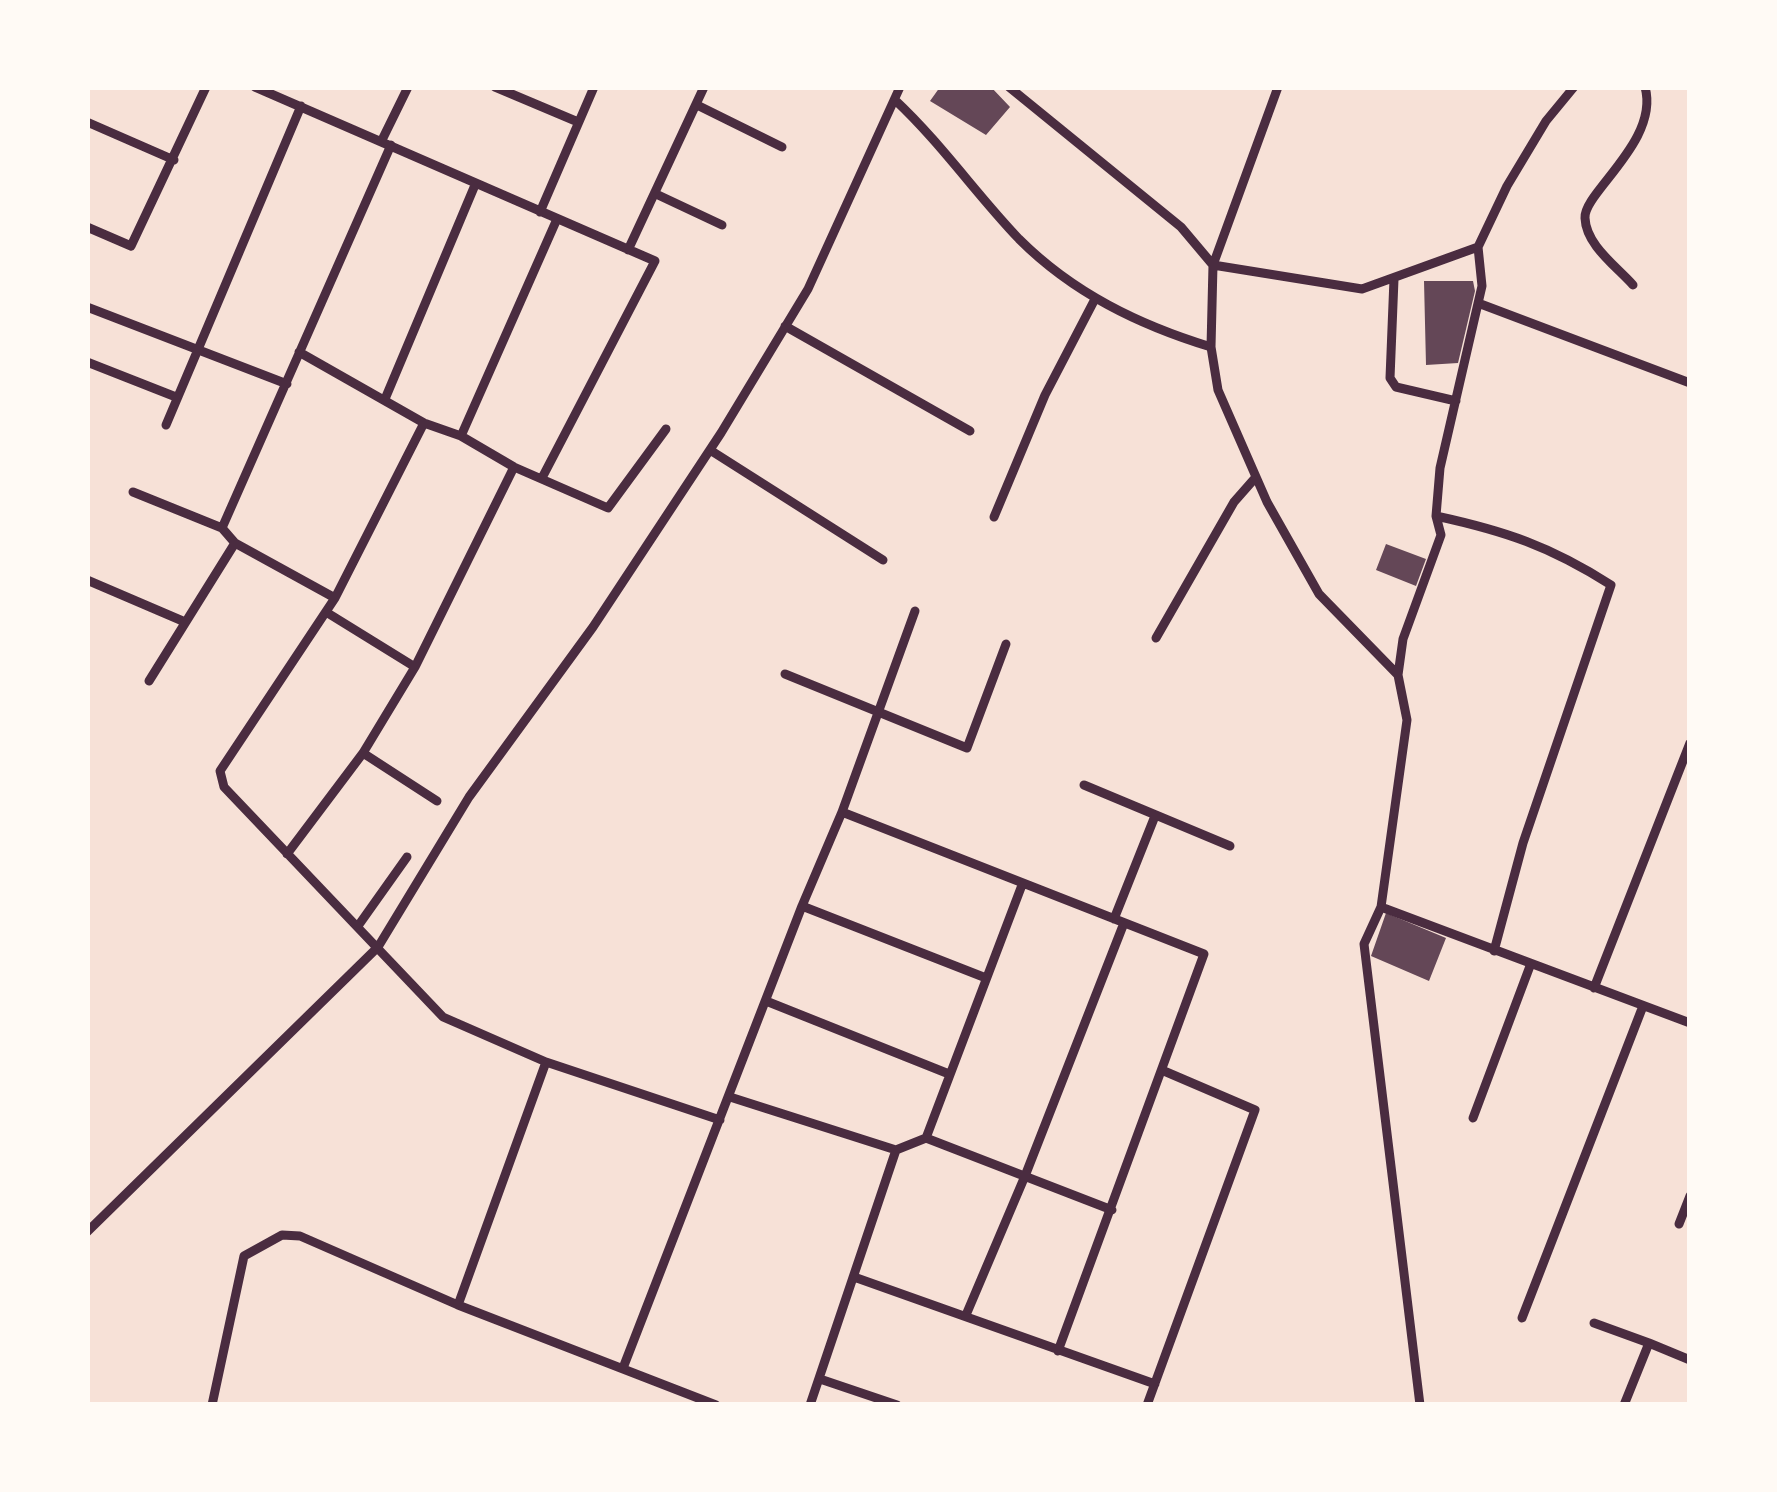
<!DOCTYPE html>
<html>
<head>
<meta charset="utf-8">
<style>
  body { margin:0 }
  #map { position:relative; width:1777px; height:1492px; overflow:hidden; background:#f7e1d7; font-family:"Public Sans",sans-serif }
  canvas { display:block }
  .frame { position:absolute; inset:0; border:90px solid #fffaf5; pointer-events:none }
</style>
</head>
<body>
<div id="map">
<canvas width="1777" height="1492"></canvas>
<div class="frame"></div>
</div>
<script>
const c = document.querySelector('canvas').getContext('2d');
c.lineJoin = 'round';
function paint(path, color) { c.fillStyle = color; c.fill(path, 'evenodd'); }
function trace(path, color, width, dash) { c.strokeStyle = color; c.lineWidth = width; c.lineCap = dash ? 'butt' : 'round'; c.setLineDash(dash || []); c.stroke(path); }
paint(new Path2D(`
  M940,87H991L1010,107L986,135L930,101Z
  M1424,281H1473L1475,291L1458,363L1426,365Z
  M1386,544L1426,559L1416,586L1376,570Z
  M1386,913L1446,938L1429,981L1371,956Z`), '#644757');
trace(new Path2D(`
  M255,87L655,261L543,476
  M495,87L578,122
  M1009,87L1181,227L1213,265L1211,347L1218,390L1267,502L1319,594L1398,675L1407,720L1381,907L1364,944L1420,1405
  M1278,87L1213,265L1362,289L1478,247
  M895,100C941,143 976,194 1019,239C1073,293 1139,325 1211,347
  M697,105L782,147
  M87,122L174,160
  M382,140L408,87
  M656,194L722,225
  M540,212L594,87
  M87,227L131,246L206,87
  M628,250L704,87
  M1394,279L1390,378L1396,387L1456,401
  M1633,285C1616,266 1586,245 1585,218C1583,193 1660,141 1645,87
  M1478,303L1690,383
  M87,307L287,384
  M785,326L970,431
  M299,352L424,423L461,436L514,467L608,508L666,429
  M87,362L176,397
  M385,399L475,185
  M424,423L335,598L220,771L224,787L443,1017L546,1062L720,1120
  M166,425L301,106
  M461,436L557,219
  M710,450L883,560
  M133,492L222,528
  M1436,516C1505,531 1550,546 1611,585L1523,843L1494,951
  M994,517L1045,395L1095,299
  M235,543L335,598
  M87,580L185,622
  M326,612L415,667
  M1156,638L1234,502L1256,477
  M785,674L967,748L1006,644
  M1398,675L1403,639L1441,535L1436,516L1440,468L1482,286L1478,247L1507,186L1546,121L1574,87
  M149,681L235,543L222,528L391,145
  M363,753L437,801
  M1084,785L1230,846
  M842,812L1204,954L1058,1351
  M287,854L363,753L415,667L514,467
  M802,906L986,978
  M1381,907L1690,1023
  M1114,919L1155,816
  M358,926L407,857
  M1594,988L1690,743
  M766,1001L949,1074
  M730,1097L896,1150
  M1473,1118L1530,966
  M926,1138L1022,885
  M1679,1224L1690,1196
  M87,1232L378,947L469,797L593,627L721,433L808,289L900,87
  M854,1277L1155,1384
  M458,1305L546,1062
  M966,1315L1025,1176L1124,923
  M1522,1318L1643,1006
  M1594,1323L1649,1343
  M623,1368L802,906L842,812L915,611
  M820,1379L897,1405
  M212,1405L244,1256L282,1235L300,1236L458,1305L716,1405
  M810,1405L896,1150L926,1138L1112,1210
  M1147,1405L1255,1110L1164,1071
  M1624,1405L1649,1343L1690,1360`), '#4a2c40', 9);
</script>
</body>
</html>
